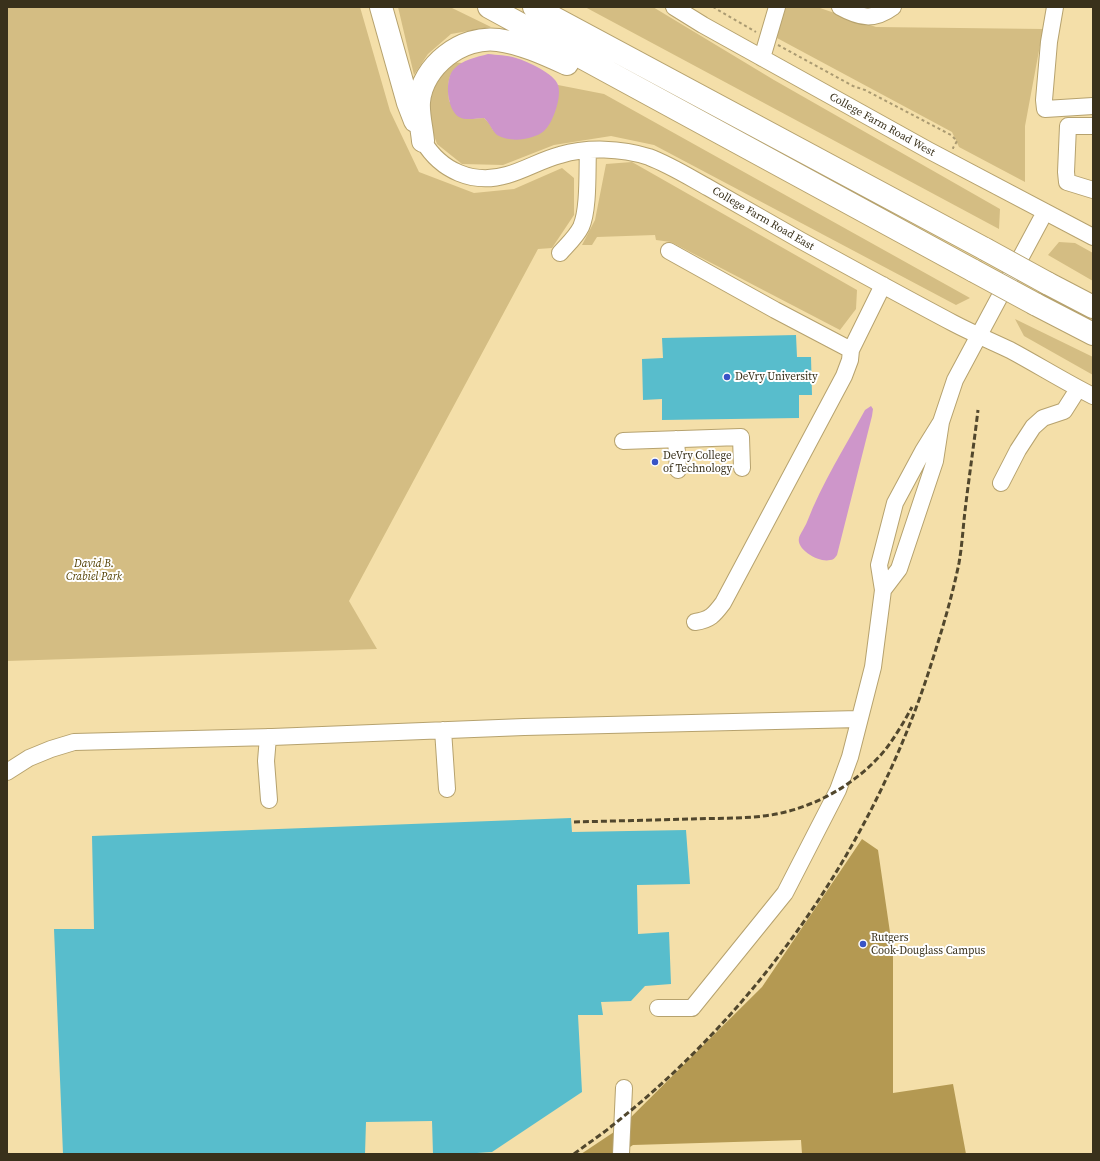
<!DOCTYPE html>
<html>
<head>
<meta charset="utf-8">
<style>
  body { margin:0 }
  #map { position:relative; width:1100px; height:1161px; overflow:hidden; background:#f4dfa9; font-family:"Source Serif 4",serif }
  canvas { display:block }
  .frame { position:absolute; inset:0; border:8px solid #39311b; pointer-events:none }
</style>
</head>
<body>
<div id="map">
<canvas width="1100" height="1161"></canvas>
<div class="frame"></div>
</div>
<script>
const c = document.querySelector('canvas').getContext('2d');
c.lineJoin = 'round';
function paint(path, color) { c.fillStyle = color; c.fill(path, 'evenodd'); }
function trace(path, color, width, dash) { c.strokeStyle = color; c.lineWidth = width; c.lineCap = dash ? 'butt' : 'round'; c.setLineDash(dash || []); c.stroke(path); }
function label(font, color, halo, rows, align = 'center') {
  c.font = font + ' "Source Serif 4",serif'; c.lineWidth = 4; c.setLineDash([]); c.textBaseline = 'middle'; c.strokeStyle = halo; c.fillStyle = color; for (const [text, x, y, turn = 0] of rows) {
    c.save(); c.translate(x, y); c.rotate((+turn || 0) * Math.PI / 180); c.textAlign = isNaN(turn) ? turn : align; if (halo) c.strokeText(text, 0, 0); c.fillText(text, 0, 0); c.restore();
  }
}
paint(new Path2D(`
  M7,7H360L390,111L419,172L474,193L514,189L562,168L574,178V215L552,248L538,249L349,601L377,649L7,661Z
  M398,7H450L491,27L451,34L428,54L414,75Z
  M585,7H653L774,80L1000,209L999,229Z
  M783,7H817L876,27L1043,29L1025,126V182L959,147L952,132L777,38Z
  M449,62L463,63C446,74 448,82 449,101L466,119L484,118L489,123L493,130H544C555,114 559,104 558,85L604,94L970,298L956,305L654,145L611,136L554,145L503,165L462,164L437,144L427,116L432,92Z
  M632,162L857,290L856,309L840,330L671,242L656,240L655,235L597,237L592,245H582L595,220L606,164Z
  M1059,242L1075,243L1093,253V281L1048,255Z
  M1015,319L1093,357V375L1024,336Z`), '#d4bd83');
paint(new Path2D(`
  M862,839L878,850L893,953V1093L953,1084L966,1154H802L801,1140L633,1145L619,1154H581L620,1128L762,987Z`), '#b49952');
paint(new Path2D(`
  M488,54C497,55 507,55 516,58C527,61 555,74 558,85C562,97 553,123 544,131C533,140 510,143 497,135C492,131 490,123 484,118C477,118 466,121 459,117C447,110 444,79 454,69C462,60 477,57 488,54Z
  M871,406L873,409L872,416L837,555C835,558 833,560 830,560C820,563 796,550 799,538C800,534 805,527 807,522C822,483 845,447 865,410Z`), '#ce96ca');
paint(new Path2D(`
  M796,335L797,357H811L812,395H799V418L662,420V399L643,400L642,359L663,358L662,338Z
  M571,818L572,832L686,830L690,884L637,885L638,934L669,932L671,984L645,986L631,1001L601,1002L603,1015H578L582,1092L492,1152L462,1154H433L432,1121L366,1122L365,1154H63L54,929H94L92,836Z`), '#58bdcc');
const minor = new Path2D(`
  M674,7L703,25L928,150L1093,237
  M840,7C860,18 874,21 893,7
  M1055,7L1049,42L1044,100L1045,109L1093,106
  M762,58L777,7
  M1093,126H1068L1066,172L1067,182L1093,190
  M423,141C441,171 473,185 507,175C525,170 541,160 560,155C587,147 621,148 649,157C670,165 689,177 709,188C739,205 770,223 800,240C851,268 902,296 953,323C972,333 991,341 1010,350C1038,365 1065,382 1093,396
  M669,251L775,310L851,350
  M560,253C567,245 576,237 581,227C589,209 587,171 588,150
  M676,439L678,470
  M623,441L741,437L742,468
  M1001,483L1018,450L1033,427L1043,418L1064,411L1078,389
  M883,590L899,569L935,461L941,422L955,380L1045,212
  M695,622C710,620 714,615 723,603L844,376L850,360L851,350L883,285
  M443,730L447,789
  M268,737L266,761L269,800
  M7,772L29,758L51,749L74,742L272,737L524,727L859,719
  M658,1008H692L785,893L838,790L850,757L873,667L883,590L879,565L895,503L923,451L941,422
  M621,1154L624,1088`);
const highway = new Path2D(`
  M381,7L408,103L415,121
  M489,7L974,271
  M534,7L985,249
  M423,141C422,129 418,114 419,102C422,66 462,35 498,40C521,43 545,54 567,64
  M1047,283L1093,307
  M1035,304L1093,334`);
trace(minor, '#b6a26e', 18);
trace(highway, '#b6a26e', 24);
trace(new Path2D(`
  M713,7L756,32
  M778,45L853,86L865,90L951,135L957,141L953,148H954`), '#aa9a71', 2, [3, 3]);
trace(minor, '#fff', 16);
trace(highway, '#fff', 22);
trace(new Path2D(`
  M574,822C613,821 653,820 692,819C718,818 745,819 771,815C814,808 857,784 885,750C895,737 904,722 912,707
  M574,1154C587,1144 601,1135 613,1125C758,1010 868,853 927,677C939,640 951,602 959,563C962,546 963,528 965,511C969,477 974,444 978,410`), '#51472d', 3, [6, 3]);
const highwayBridge = new Path2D(`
  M985,249L1047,283
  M974,271L1035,304`);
trace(highwayBridge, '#b6a26e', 24, []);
trace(highwayBridge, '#fff', 22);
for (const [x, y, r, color] of [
  [727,377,4,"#3954c6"],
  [655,462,4,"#3954c6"],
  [863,944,4,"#3954c6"]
]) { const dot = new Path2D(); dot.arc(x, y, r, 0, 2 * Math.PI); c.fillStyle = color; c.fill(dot); trace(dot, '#fff', 1.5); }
label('11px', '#39311b', '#fff', [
  ["College Farm Road West",882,125,29],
  ["College Farm Road East",763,219,30]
]);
label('11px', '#39311b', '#fff', [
  ["DeVry University",735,377],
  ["DeVry College",663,456],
  ["of Technology",663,469],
  ["Rutgers",871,938],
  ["Cook-Douglass Campus",871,951]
], 'left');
label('italic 11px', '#534004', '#fff', [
  ["David B.",94,564],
  ["Crabiel Park",94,577]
]);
</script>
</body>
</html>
